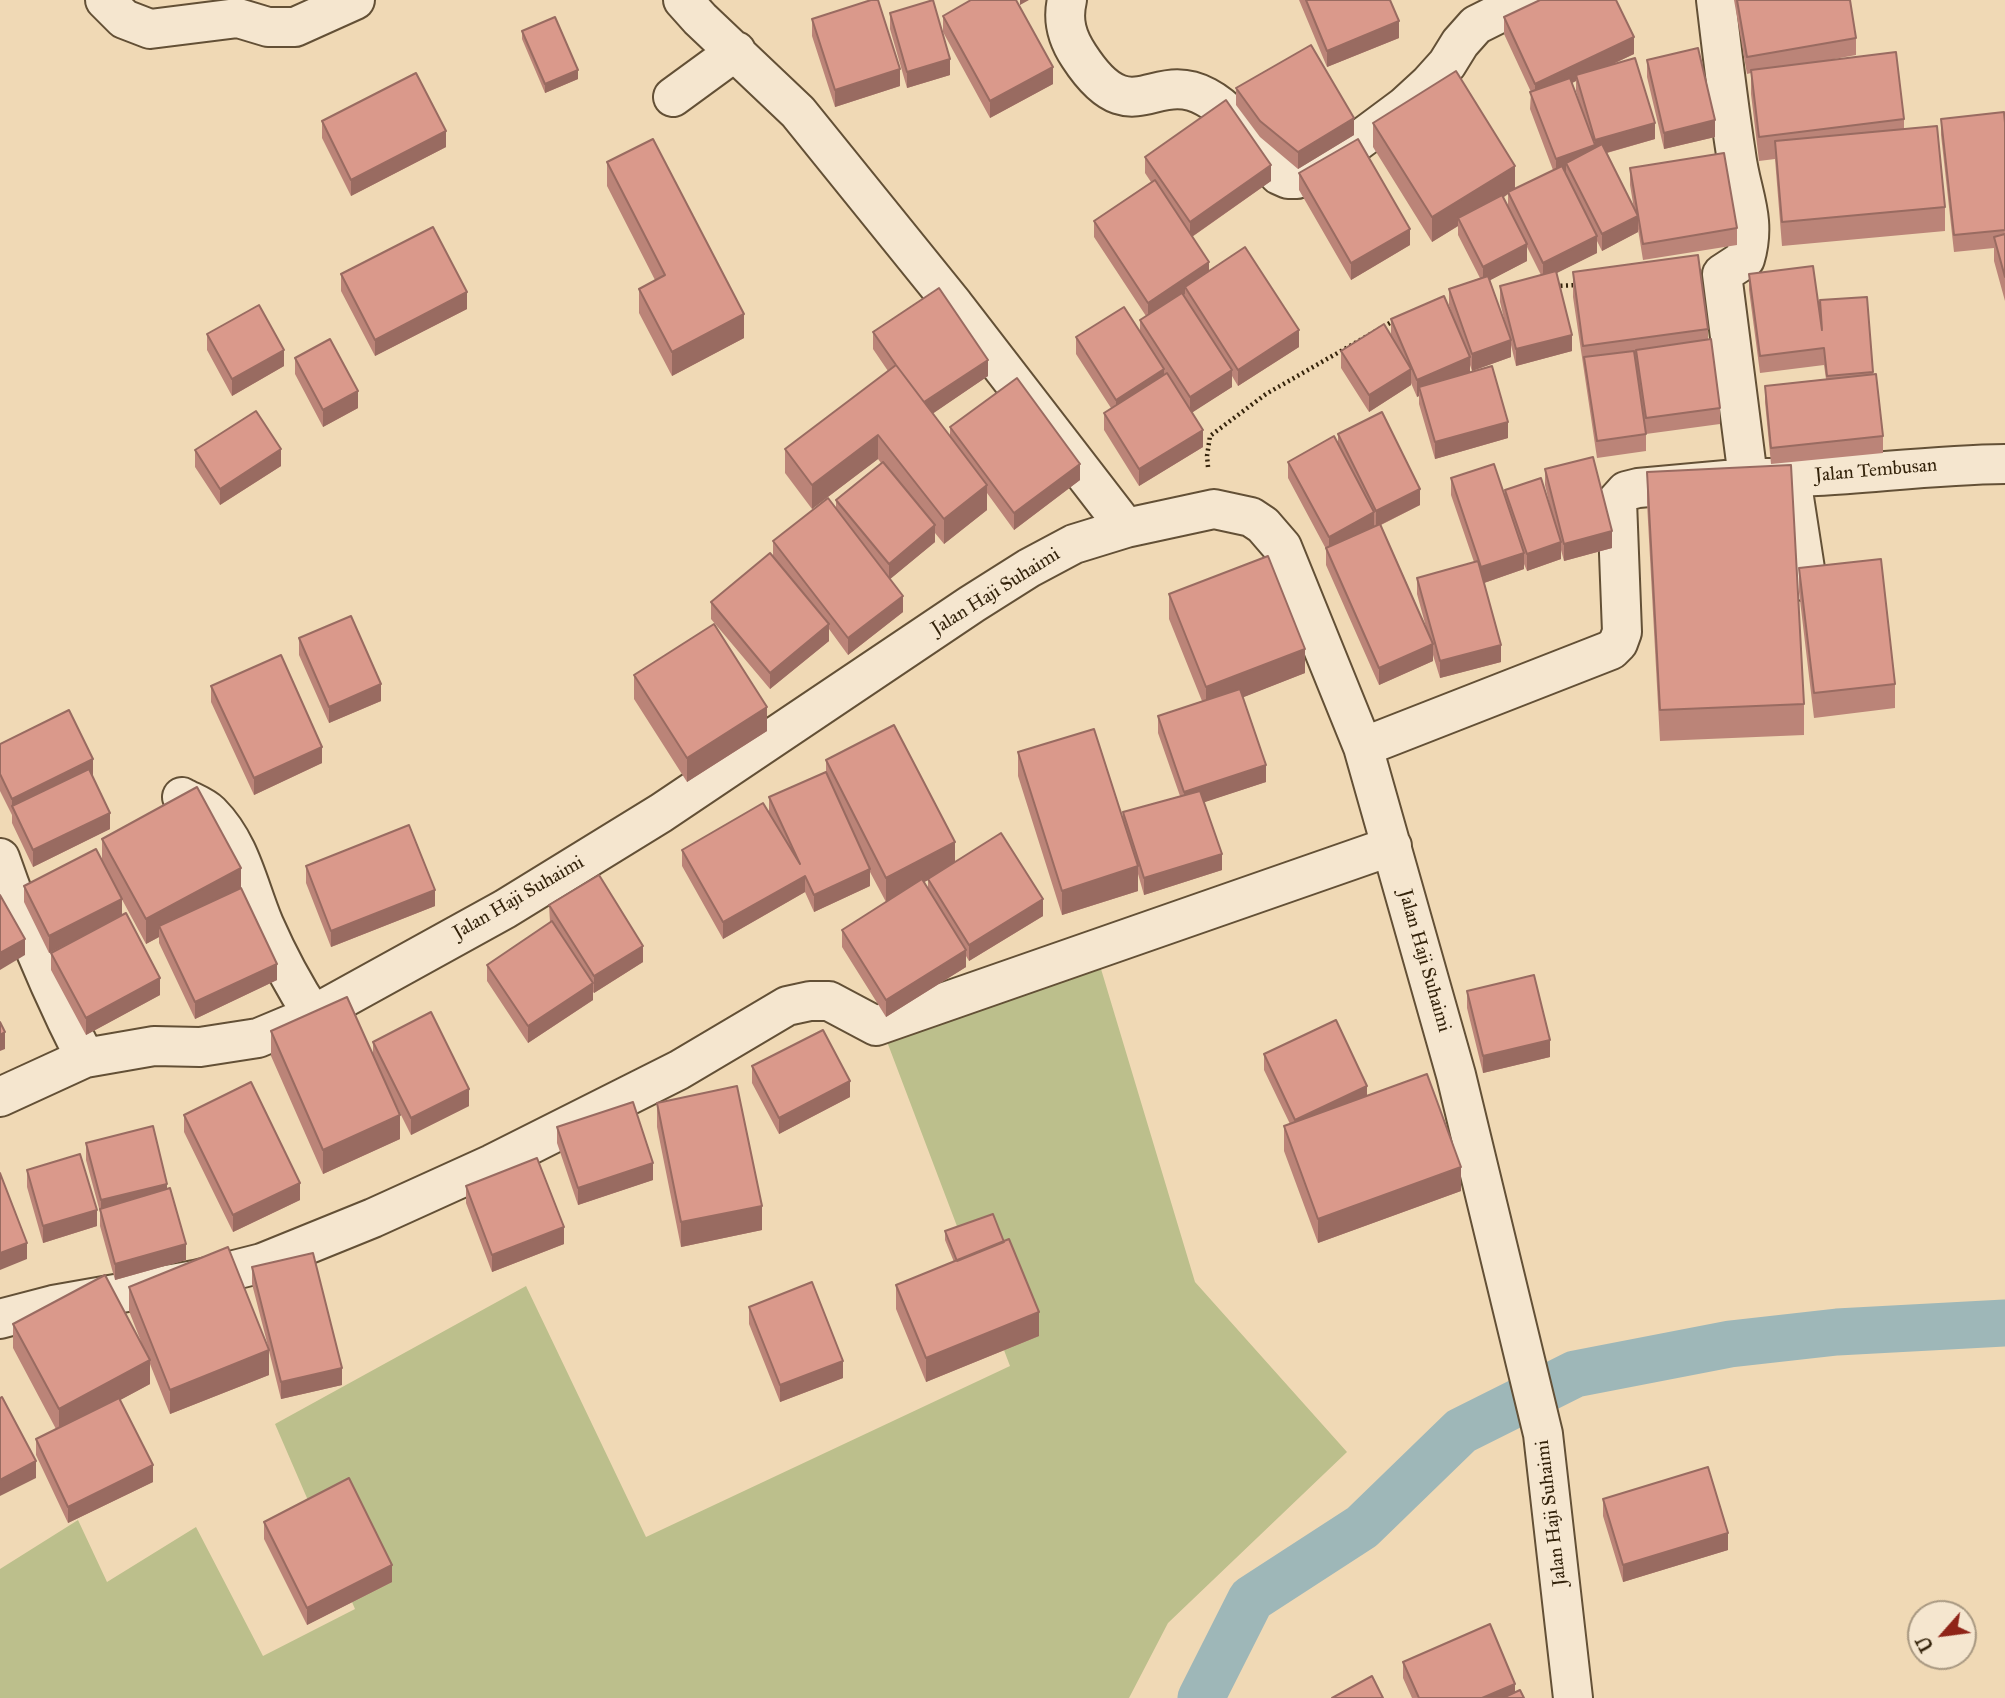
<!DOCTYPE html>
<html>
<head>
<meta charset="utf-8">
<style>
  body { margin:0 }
  #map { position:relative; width:2005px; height:1698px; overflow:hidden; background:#f0d9b5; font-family:"IM FELL Great Primer",serif }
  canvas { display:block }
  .north { position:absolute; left:1907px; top:1600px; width:70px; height:70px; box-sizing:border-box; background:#f5e6cf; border:2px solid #a89881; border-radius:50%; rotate:242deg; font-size:19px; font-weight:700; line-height:28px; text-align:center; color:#34230b }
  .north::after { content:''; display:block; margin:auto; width:24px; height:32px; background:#8f2418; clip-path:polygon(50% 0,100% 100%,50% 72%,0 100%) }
</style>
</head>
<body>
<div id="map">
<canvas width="2005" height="1698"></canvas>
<div class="north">U</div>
</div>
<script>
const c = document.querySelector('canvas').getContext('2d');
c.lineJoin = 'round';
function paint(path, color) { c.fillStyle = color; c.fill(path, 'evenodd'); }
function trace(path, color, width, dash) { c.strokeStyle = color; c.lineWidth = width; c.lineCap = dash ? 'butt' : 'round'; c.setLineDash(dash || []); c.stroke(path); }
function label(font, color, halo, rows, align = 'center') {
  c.font = font + ' "IM FELL Great Primer",serif'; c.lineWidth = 7; c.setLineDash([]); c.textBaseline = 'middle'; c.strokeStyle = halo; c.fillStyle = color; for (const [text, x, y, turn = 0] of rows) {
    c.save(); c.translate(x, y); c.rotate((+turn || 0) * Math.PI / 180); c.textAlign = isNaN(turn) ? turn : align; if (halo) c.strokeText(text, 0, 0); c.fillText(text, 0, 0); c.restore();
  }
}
paint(new Path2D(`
  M1092,939L1195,1282L1347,1452L1168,1623L1129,1698H0V1569L78,1520L107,1582L196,1527L263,1656L355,1609L275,1424L526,1286L646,1537L1010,1366L886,1039Z`), '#bcbf8c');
trace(new Path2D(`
  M1201,1698L1251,1599L1362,1527L1461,1431L1575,1374L1730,1344L1837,1332L2005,1323`), '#9eb7b8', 47);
const minor = new Path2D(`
  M105,0L124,19L150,29L238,18L268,27H295L355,0
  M683,0L700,19L798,112L954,305L1126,528
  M1067,0C1062,21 1067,38 1079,56C1131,136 1153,68 1206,97C1238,114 1255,149 1279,175L1288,179H1297L1319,170L1405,106L1429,84L1447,64L1460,43L1476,25L1526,0
  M673,97L736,51
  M1748,478C1834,479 1919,465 2005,464
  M1791,478L1807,582
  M1363,747L1611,650L1618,643L1622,632L1617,501L1626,491L1638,488L1748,478L1722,274L1745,259C1757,218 1741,194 1736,154C1728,103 1722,51 1716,0
  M182,797C191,802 203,806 210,813C241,844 248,886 264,924C278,956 294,986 313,1015
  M0,858C24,927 52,993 85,1058
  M0,1097L85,1058L154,1046L200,1047L258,1038L313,1015L505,909L661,813L972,604L1029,568L1074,544L1126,528L1214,509L1251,517L1263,525L1282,547L1363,747L1456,1075L1543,1434L1573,1698
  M0,1319L53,1305L195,1280L262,1263L373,1218L492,1164L679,1070L787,1006L810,1001H829L876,1026L1392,846`);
trace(minor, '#635036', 42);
trace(new Path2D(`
  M1555,286L1578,285
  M1208,467L1207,456L1210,436L1266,394L1395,320`), '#34230b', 4.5, [2, 3.5]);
trace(minor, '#f5e6cf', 38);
paint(new Path2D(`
  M1299,0H1390L1399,38L1327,67Z
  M1734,0H1850L1856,38V55L1818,62L1904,119V129L1945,207V231L1782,246L1775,159L1759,161L1751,94V73L1747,74Z
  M890,13L950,75L907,88L890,29Z
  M943,16L1053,84L990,118L943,32Z
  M1504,17L1634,54L1611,65L1655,139L1607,153L1634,209L1630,185V168L1737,228V245L1643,260L1638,229V232L1602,251L1597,241V253L1556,273L1572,351L1516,366L1511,345V357L1472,371L1470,365V373L1508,438L1435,459L1419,404V396L1417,397L1411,383V385L1369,412L1341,368V351L1391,335V319L1455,322L1449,305V289L1480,278L1458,235V226L1432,242L1373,147V123L1515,189L1553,170L1530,109L1531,92L1504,34ZM1576,81V91L1582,111L1572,83ZM1508,194V208L1503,198ZM1527,247L1541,275L1500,286V302L1506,327L1490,280L1527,261Z
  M812,19L900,86L835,107L812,36Z
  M522,31L578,79L545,93L522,39Z
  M1647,60L1715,137L1664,149L1647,77Z
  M1236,88L1354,135L1298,169L1260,137L1236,105Z
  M1941,119L2005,123V301L1994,261V248L1954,252L1941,135Z
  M322,121L446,147L351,196L322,138Z
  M1145,157L1271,181L1192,237L1209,272L1299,347L1238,386L1232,376V387L1192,412L1203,447L1139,486L1104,430V413L1111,408L1076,354V337L1140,331V320L1146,316L1094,237V221L1151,182L1145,173Z
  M607,162L744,338L672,376L639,313V289L655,280L607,186Z
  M1299,173L1410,245L1351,280L1299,190Z
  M1573,272L1708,329V339L1720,408V424L1646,434V451L1597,458L1573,297Z
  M341,274L467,309L375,356L341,291Z
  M1749,274L1821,322L1820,300L1867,297L1873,375L1883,436V453L1771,464L1765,402V386L1826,379L1824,365L1760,373L1749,290Z
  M873,332L988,376L933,413L950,437V427L1080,480L1014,530L987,493V510L944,544L935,533V542L890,579L903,612L848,655L829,629V641L770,689L711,619V602L773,558V541L836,509V500L881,463L878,459L812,509L785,473V449L888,371L873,349Z
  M207,334L284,366L232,396L207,350Z
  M295,358L358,408L323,427L295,374Z
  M1338,434L1420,505L1381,525L1426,627L1417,594V578L1474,562L1451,495V478L1505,497V490L1552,514L1545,485V469L1612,548L1564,561L1561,550V559L1527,571L1524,564V569L1484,583L1501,662L1440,678L1433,655V661L1379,685L1326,565V549L1288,478V462L1338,445Z
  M195,450L281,466L220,505L195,467Z
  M1647,472L1804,704V735L1660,741L1647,503Z
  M1799,568L1895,684V708L1814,718L1799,592Z
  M1169,594L1305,673L1243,697L1266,782L1204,802L1222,870L1144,895L1138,874V891L1062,915L1018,776V752L1123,821V812L1180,796L1158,733V716L1202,701L1169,619Z
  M299,638L381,701L329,723L299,655Z
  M634,675L767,731L687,782L634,699Z
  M211,686L322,763L254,795L211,702Z
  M0,744L93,775L92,776L110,829L33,867L12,823V815L0,791Z
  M826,760L955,862L1043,916L969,961L966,956V967L886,1017L842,947V930L886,902L870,872V886L814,912L805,892L723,939L682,866V850L769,813V797L826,772ZM928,880V889L924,882Z
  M102,839L241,888L277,980L195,1019L159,943V937L146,944L118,892L122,916L160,995L86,1035L51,970V953L102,926L49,953L24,902V886L102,860Z
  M306,866L435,906L331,947L306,883Z
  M549,905L643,962L594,993L593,992V1000L528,1043L487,981V965L550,922Z
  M1467,991L1550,1057L1483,1073L1467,1008Z
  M271,1031L373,1054V1042L469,1106L411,1135L395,1103L400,1139L323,1174L271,1056Z
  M1264,1054L1367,1096L1461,1191L1318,1243L1284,1151V1126L1290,1124L1264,1070Z
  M752,1066L850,1097L779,1134L752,1083Z
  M657,1103L762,1230L681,1247L657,1127Z
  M184,1115L300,1200L233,1232L184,1132Z
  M557,1127L653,1180L578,1205L557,1143Z
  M86,1143L167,1189L186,1260L115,1280L100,1226V1212L86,1160Z
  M27,1170L97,1226L43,1243L27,1187Z
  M466,1186L564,1244L492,1272L466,1203Z
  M945,1231L1039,1336L926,1382L896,1309V1285L954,1262L945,1240Z
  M252,1267L342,1385L281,1399L269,1351V1375L170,1414L150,1364V1384L120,1400L153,1482L68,1523L36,1455V1439L56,1429L13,1348V1324L144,1349L129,1311V1287L269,1350L252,1284Z
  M749,1307L843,1378L780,1402L749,1324Z
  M1603,1499L1728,1550L1623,1582L1603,1516Z
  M264,1522L392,1582L307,1625L264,1539Z
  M1403,1662L1515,1692L1524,1698H1412L1403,1678Z`), '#bb8478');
paint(new Path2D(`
  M1020,0H1029L1020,5Z
  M1399,21V38L1327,67V51Z
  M1634,37V54L1578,80L1576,75V81L1535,101V84Z
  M950,59V75L907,88V72Z
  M1053,67V84L990,118V101Z
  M900,69V86L835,107V90Z
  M578,70V79L545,93V84Z
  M1354,118V135L1298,169V152Z
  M1715,120V137L1664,149V133Z
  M1655,123V139L1595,156V140Z
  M446,131V147L351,196V180Z
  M1595,145V162L1566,163V172L1556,176V159Z
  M1271,165V181L1190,238V222Z
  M1515,166V190L1508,192V194L1461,224L1458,218V226L1432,242V217Z
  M1638,216V232L1602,251V234Z
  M1410,229V245L1351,280V263Z
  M1597,236V253L1543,280V263Z
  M1527,244V261L1483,284V267Z
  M1209,262V278L1185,287V294L1148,319V303Z
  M467,292V309L375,356V340Z
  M744,314V338L672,376V352Z
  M1299,330V347L1238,386V370Z
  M1572,335V351L1516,366V349Z
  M1511,340V357L1472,371V354Z
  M284,350V366L232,396V379Z
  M1470,357V373L1419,387V396L1417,397V380Z
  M988,360V376L922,421V404Z
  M1164,369V385L1116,416V400Z
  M1411,369V385L1369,412V395Z
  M1232,370V387L1190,414V397Z
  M358,391V408L323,427V410Z
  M1508,422V438L1435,459V442Z
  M1203,430V447L1139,486V469Z
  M878,435V459L812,509V485Z
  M281,449V466L220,505V489Z
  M1080,464V480L1014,530V513Z
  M987,485V510L944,544V519Z
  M1420,489V505L1376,527V511Z
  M1374,512V528L1329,553V537Z
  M935,525V542L889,580V564Z
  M1612,531V548L1564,561V544Z
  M1561,542V559L1527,571V554Z
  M1524,553V569L1481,584V567Z
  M903,596V612L848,655V638Z
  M829,624V641L770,689V673Z
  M1433,644V661L1379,685V668Z
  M1501,645V662L1440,678V661Z
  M1305,649V673L1206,712V687Z
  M381,684V701L329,723V707Z
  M767,707V731L687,782V758Z
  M322,747V763L254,795V778Z
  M93,759V775L15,814L12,807V799Z
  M1266,765V782L1184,809V792Z
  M110,813V829L33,867V850Z
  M955,842V866L886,902V878Z
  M1222,854V870L1144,895V878Z
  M1138,866V891L1062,915V891Z
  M241,868V892L159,926V937L146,944V919Z
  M870,869V886L814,912V895Z
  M805,876V892L723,939V922Z
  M435,890V906L331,947V931Z
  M122,899V916L49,953V936Z
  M1043,899V916L969,961V945Z
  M25,939V955L0,970V953Z
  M643,946V962L594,993V976Z
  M966,950V967L886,1017V1000Z
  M277,964V980L195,1019V1002Z
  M160,978V995L86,1035V1018Z
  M593,983V1000L528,1043V1026Z
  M5,1032V1049L0,1051V1035Z
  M1550,1040V1057L1483,1073V1056Z
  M850,1081V1097L779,1134V1118Z
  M1367,1086V1103L1295,1136V1120Z
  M469,1089V1106L411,1135V1118Z
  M400,1115V1139L323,1174V1150Z
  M653,1163V1180L578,1205V1188Z
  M1461,1167V1191L1318,1243V1219Z
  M300,1183V1200L233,1232V1215Z
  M167,1184V1201L101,1214V1200Z
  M762,1206V1230L681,1247V1222Z
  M97,1210V1226L43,1243V1226Z
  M564,1227V1244L492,1272V1255Z
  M27,1243V1259L0,1270V1253Z
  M186,1244V1260L115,1280V1264Z
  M1039,1312V1336L926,1382V1358Z
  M269,1350V1375L170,1414V1390Z
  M150,1360V1384L59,1433V1409Z
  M843,1361V1378L780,1402V1385Z
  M342,1368V1385L281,1399V1382Z
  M36,1461V1478L0,1496V1480Z
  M153,1465V1482L68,1523V1507Z
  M1728,1533V1550L1623,1582V1565Z
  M392,1565V1582L307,1625V1608Z
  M1515,1684V1698H1482Z`), '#996b61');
const building = new Path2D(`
  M871,0H878L900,69L835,90L812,19Z
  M933,0L950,59L907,72L890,13Z
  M971,0H1016L1053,67L990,101L943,16Z
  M1306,0H1390L1399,21L1327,51Z
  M1540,0H1616L1634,37L1535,84L1504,17Z
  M1737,0H1850L1856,38L1747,57Z
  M555,17L578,70L545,84L522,31Z
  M1311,45L1354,118L1298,152L1260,121L1236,88Z
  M1698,48L1715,120L1664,133L1647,60Z
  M1896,52L1904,119L1759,137L1751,70Z
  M1635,58L1655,123L1595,140L1576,75Z
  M1456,71L1515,166L1432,217L1373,123Z
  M416,73L446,131L351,180L322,121Z
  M1570,78L1595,145L1556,159L1530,92Z
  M1226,100L1271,165L1190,222L1145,157Z
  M2004,112L2005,123V230L1954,235L1941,119Z
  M1937,126L1945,207L1782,222L1775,141Z
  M653,139L744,314L672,352L639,289L665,275L607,162Z
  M1358,139L1410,229L1351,263L1299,173Z
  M1602,144L1638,216L1602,234L1566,163Z
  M1724,153L1737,228L1643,244L1630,168Z
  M1562,166L1597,236L1543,263L1508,192Z
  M1155,180L1209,262L1148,303L1094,221Z
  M1502,195L1527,244L1483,267L1458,218Z
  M433,227L467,292L375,340L341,274Z
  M2005,234V277L1994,237Z
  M1245,247L1299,330L1238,370L1185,287Z
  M1698,255L1708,329L1583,346L1573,272Z
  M1813,266L1822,330L1820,300L1867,297L1873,372L1827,376L1824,348L1760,356L1749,274Z
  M1556,271L1572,335L1516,349L1500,286Z
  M1488,276L1511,340L1472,354L1449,289Z
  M939,288L988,360L924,402L896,365L873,332Z
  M1182,293L1232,370L1190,397L1140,320Z
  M1444,296L1470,357L1417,380L1391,319Z
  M259,305L284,350L232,379L207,334Z
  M1124,307L1164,369L1116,400L1076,337Z
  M1384,324L1411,369L1369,395L1341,351Z
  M330,339L358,391L323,410L295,358Z
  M1711,339L1720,408L1646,418L1636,350Z
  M1634,351L1646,434L1597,441L1584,357Z
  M896,365L987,485L944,519L878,435L812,485L785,449Z
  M1492,366L1508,422L1435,442L1419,387Z
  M1167,373L1203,430L1139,469L1104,413Z
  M1876,374L1883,436L1771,448L1765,386Z
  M1017,378L1080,464L1014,513L950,427Z
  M256,411L281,449L220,489L195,450Z
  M1382,412L1420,489L1376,511L1338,434Z
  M1334,436L1374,512L1329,537L1288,462Z
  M1593,457L1612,531L1564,544L1545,469Z
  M883,462L935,525L889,564L836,500Z
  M1494,464L1524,553L1481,567L1451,478Z
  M1791,465L1804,704L1660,710L1647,472Z
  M1541,478L1561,542L1527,554L1505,490Z
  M828,498L903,596L848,638L773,541Z
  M1380,524L1433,644L1379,668L1326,548Z
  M770,553L829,624L770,673L711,602Z
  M1268,556L1305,649L1206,687L1169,594Z
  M1881,559L1895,684L1814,693L1799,568Z
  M1478,561L1501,645L1440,661L1417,578Z
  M351,616L381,684L329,707L299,638Z
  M714,624L767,707L687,758L634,675Z
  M281,655L322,747L254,778L211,686Z
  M1240,689L1266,765L1184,792L1158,716Z
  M69,710L93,759L12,799L0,774V744Z
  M894,725L955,842L886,878L826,760Z
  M1094,729L1138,866L1062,891L1018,752Z
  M89,769L110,813L33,850L12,806Z
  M826,772L870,869L814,895L805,876L723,922L682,850L763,803L800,864L769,797Z
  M197,787L241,868L146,919L102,839Z
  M1200,791L1222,854L1144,878L1123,812Z
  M409,825L435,890L331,931L306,866Z
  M1001,833L1043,899L969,945L928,879Z
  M96,849L122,899L49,936L24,886Z
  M599,875L643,946L594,976L549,905Z
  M922,879L966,950L886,1000L842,930Z
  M241,888L277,964L195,1002L159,926Z
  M0,895L25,939L0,953Z
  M126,913L160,978L86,1018L51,953Z
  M552,921L593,983L528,1026L487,965Z
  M1534,975L1550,1040L1483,1056L1467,991Z
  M347,997L400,1115L323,1150L271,1031Z
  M431,1012L469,1089L411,1118L373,1042Z
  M1336,1020L1367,1086L1295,1120L1264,1054Z
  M0,1022L5,1032L0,1035Z
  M823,1030L850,1081L779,1118L752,1066Z
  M1427,1074L1461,1167L1318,1219L1284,1126Z
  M251,1082L300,1183L233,1215L184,1115Z
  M737,1086L762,1206L681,1222L657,1103Z
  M633,1102L653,1163L578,1188L557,1127Z
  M153,1126L167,1184L101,1200L86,1143Z
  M80,1154L97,1210L43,1226L27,1170Z
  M537,1158L564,1227L492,1255L466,1186Z
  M0,1173L27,1243L0,1253Z
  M170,1188L186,1244L115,1264L100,1209Z
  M993,1214L1004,1242L957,1261L945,1231Z
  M1009,1239L1039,1312L926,1358L896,1285Z
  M228,1247L269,1350L170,1390L129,1287Z
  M313,1253L342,1368L281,1382L252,1267Z
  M105,1275L150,1360L59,1409L13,1324Z
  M812,1282L843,1361L780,1385L749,1307Z
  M2,1397L36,1461L0,1480V1398Z
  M119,1398L153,1465L68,1507L36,1439Z
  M1708,1467L1728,1533L1623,1565L1603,1499Z
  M349,1478L392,1565L307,1608L264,1522Z
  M1490,1624L1515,1684L1482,1698H1419L1403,1662Z
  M1372,1676L1383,1698H1332Z
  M1520,1690L1524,1698H1503Z`);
paint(building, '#da998b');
trace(building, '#996b61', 2);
label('19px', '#34230b', '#f5e6cf', [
  ["Jalan Tembusan",1876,471,-5],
  ["Jalan Haji Suhaimi",996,592,-32],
  ["Jalan Haji Suhaimi",519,898,-30],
  ["Jalan Haji Suhaimi",1424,961,74],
  ["Jalan Haji Suhaimi",1552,1513,-97]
]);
</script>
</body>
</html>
